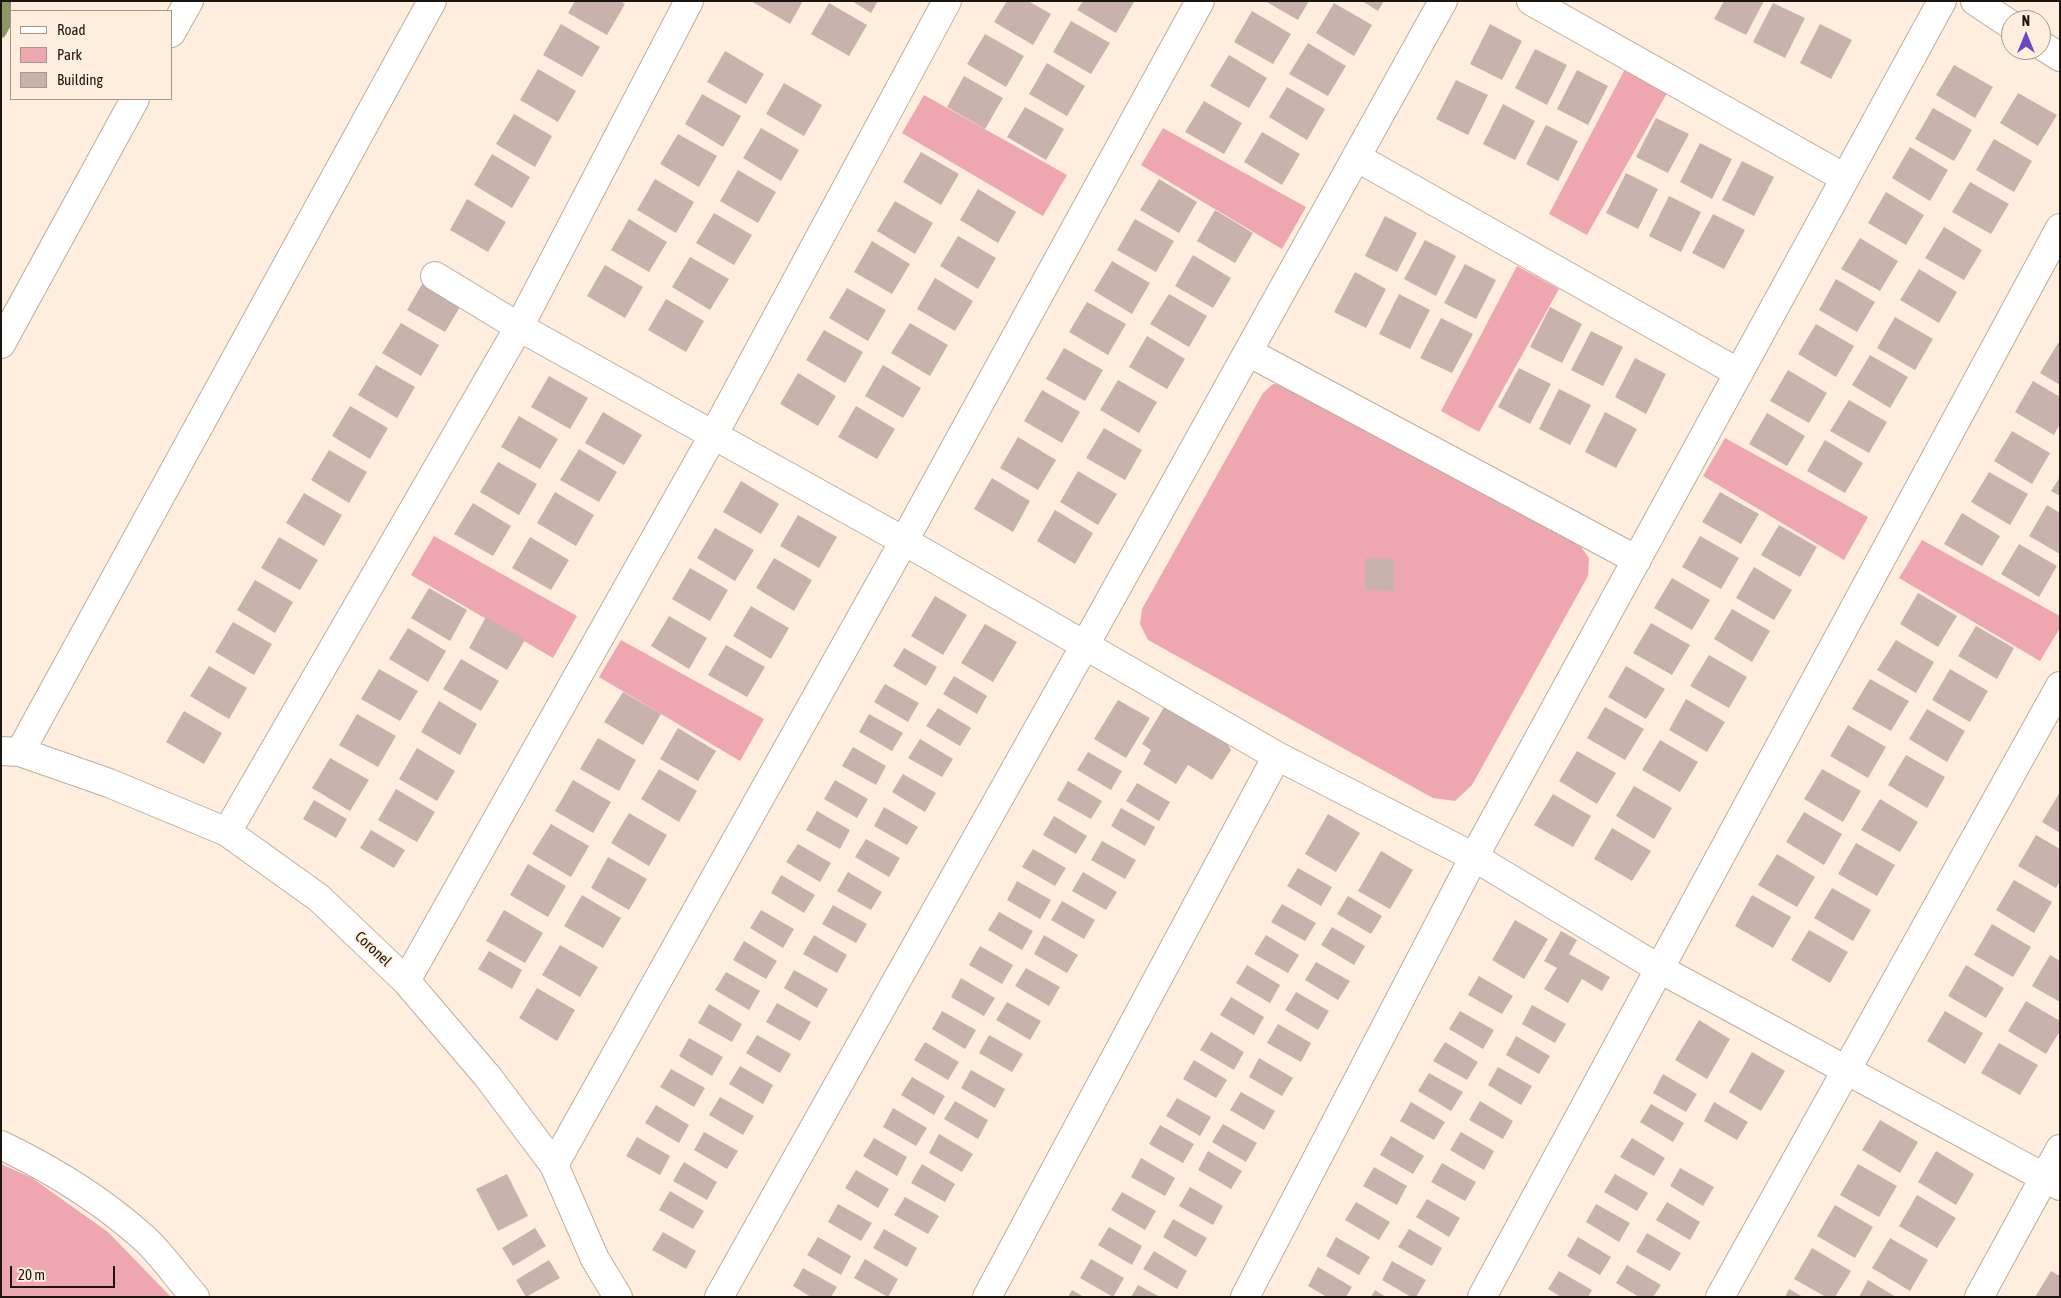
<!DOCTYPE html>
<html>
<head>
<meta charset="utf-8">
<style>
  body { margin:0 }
  #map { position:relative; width:2061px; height:1298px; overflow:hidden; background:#ffeede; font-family:"Asap Condensed",sans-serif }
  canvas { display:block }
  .frame { position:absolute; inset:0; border:2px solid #1c1610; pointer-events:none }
  .legend { position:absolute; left:10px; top:10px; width:162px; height:90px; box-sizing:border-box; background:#ffeede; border:1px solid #a4988c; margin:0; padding:6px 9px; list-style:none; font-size:15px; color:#1c1610 }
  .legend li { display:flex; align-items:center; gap:10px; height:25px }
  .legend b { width:25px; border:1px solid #a4988c }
  .north { position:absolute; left:2001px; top:10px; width:50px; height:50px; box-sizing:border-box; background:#ffeede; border:1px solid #a4988c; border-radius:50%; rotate:0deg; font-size:14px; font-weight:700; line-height:20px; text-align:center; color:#1c1610 }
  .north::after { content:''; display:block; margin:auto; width:18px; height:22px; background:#6a48c0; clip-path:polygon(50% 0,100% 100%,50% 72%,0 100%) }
  .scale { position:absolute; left:10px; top:1266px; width:105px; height:22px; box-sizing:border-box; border:2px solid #1c1610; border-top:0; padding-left:6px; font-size:15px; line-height:18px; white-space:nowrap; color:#1c1610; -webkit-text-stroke:4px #ffeede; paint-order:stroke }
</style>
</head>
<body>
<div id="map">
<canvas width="2061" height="1298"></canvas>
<div class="frame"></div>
<ul class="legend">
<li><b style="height:6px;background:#fff"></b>Road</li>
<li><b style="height:14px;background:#eea7ae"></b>Park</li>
<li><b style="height:14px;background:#c9b2ab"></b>Building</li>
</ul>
<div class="north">N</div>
<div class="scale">20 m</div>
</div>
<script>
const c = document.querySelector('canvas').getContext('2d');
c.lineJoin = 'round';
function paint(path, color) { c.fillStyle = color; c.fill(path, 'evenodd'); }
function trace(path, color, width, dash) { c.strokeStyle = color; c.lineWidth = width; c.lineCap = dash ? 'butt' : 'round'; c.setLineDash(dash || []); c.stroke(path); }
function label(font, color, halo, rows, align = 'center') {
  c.font = font + ' "Asap Condensed",sans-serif'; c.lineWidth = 4; c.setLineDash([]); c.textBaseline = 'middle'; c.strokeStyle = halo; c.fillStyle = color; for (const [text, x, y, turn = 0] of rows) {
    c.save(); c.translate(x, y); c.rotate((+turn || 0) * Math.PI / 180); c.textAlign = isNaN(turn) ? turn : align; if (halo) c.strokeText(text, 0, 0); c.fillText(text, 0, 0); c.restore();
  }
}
paint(new Path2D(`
  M1625,69L1667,93L1587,235L1549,214Z
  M924,95L1067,175L1043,216L902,133Z
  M1163,128L1306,207L1282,249L1141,165Z
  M1517,266L1559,289L1479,432L1441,411Z
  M1273,384L1286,385L1579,544L1589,558L1588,576L1472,785L1455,801L1433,798L1148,640L1140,624L1142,609L1263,393Z
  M1725,438L1868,517L1844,560L1703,476Z
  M434,536L577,616L553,658L411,575Z
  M1922,540L2060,616V628L2040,661L1899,578Z
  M621,640L764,719L740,761L599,677Z
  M1,1164L32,1178L108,1232L171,1297H1Z`), '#eea7ae');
trace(new Path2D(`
  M1,33L6,24V1`), '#8c9664', 10);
paint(new Path2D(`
  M575,1H620L625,4L607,35L568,13Z
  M751,1H803L790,24Z
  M852,1H878L871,13Z
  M1007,1H1028L1051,14L1033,45L994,22Z
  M1083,1H1133L1134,2L1116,33L1077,10Z
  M1265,1H1309L1298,20Z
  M1362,1H1384L1378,11Z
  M1724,1H1764L1746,35L1714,19Z
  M829,3L867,25L849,56L811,34Z
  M1334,3L1372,25L1354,56L1316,33Z
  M1773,3L1805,18L1785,58L1753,42Z
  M1252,11L1291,34L1273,64L1234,42Z
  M1071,21L1110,43L1091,74L1053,52Z
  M561,24L600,47L582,77L543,55Z
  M1490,24L1522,41L1502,80L1470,64Z
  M1820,24L1852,40L1831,79L1800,63Z
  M985,34L1024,56L1006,87L967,64Z
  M1308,43L1346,66L1328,96L1289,74Z
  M1535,49L1567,65L1547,105L1515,88Z
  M725,51L764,74L746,104L707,82Z
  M1229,55L1267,78L1249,108L1210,86Z
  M1047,63L1085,86L1067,116L1029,94Z
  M1954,65L1993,87L1975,118L1936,95Z
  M538,69L576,91L558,122L520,100Z
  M1577,70L1608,86L1588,125L1557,109Z
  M964,76L1003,98L985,129L947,107Z
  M1456,80L1488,95L1468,135L1436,119Z
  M784,83L822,105L804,136L766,114Z
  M1287,87L1325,109L1307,140L1269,117Z
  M2018,93L2057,115L2038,146L2000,123Z
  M702,94L741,116L723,147L685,124Z
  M1204,101L1242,123L1224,154L1185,132Z
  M1503,104L1535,121L1515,160L1483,144Z
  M1025,107L1064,129L1046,160L1007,137Z
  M1933,108L1972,130L1954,161L1915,139Z
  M514,114L552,136L535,167L496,144Z
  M1656,118L1689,134L1668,173L1636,157Z
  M1546,125L1578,141L1558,181L1526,164Z
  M761,128L799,150L781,181L743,158Z
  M1262,132L1300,154L1282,185L1244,162Z
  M678,134L717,156L699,187L660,164Z
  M1994,139L2032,161L2014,192L1976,170Z
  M1700,143L1732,159L1712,199L1680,182Z
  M1910,147L1948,170L1930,201L1892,178Z
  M921,152L959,174L941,205L903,182Z
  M492,154L530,177L512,208L474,185Z
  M1742,161L1774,177L1754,216L1722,200Z
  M738,170L776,192L758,223L720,201Z
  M1626,173L1658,189L1638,229L1606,213Z
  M655,179L694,202L676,233L637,210Z
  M1159,179L1197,202L1179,233L1140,210Z
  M1970,182L2009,204L1991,234L1952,212Z
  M978,189L1016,212L998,243L960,220Z
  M1886,192L1924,215L1906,245L1868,223Z
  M1669,196L1701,212L1681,252L1649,236Z
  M467,199L506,222L488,252L450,230Z
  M895,201L933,223L915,254L877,231Z
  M1215,210L1253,233L1235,263L1197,241Z
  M714,213L752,235L734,265L696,243Z
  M1713,214L1745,230L1724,269L1692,253Z
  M1385,216L1417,233L1397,272L1365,256Z
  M629,219L667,242L649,272L611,250Z
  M1135,219L1174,241L1156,272L1117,250Z
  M1944,227L1982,250L1964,280L1925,258Z
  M958,236L996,258L978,289L940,266Z
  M1860,238L1898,261L1880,291L1841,269Z
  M1425,240L1456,256L1436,296L1404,279Z
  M872,241L910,264L892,294L854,272Z
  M1193,255L1231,278L1213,308L1175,286Z
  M690,257L729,279L710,310L672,287Z
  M1112,261L1150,283L1132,314L1094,291Z
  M1465,264L1496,280L1476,319L1444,303Z
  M605,265L643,287L625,318L587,296Z
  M1919,269L1957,292L1939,323L1900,300Z
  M1355,272L1386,289L1366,328L1334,312Z
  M935,278L973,301L955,331L917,309Z
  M425,279L463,302L445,332L407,310Z
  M1836,279L1875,302L1857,332L1819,310Z
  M847,288L886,310L868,341L829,318Z
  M1169,294L1207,316L1189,347L1150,324Z
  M1399,294L1430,310L1410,349L1379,334Z
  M666,299L704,321L686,352L648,330Z
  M1087,302L1126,324L1108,355L1069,332Z
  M1550,307L1582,324L1562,363L1530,347Z
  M1895,317L1933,339L1915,370L1877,348Z
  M1441,318L1473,334L1452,373L1420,358Z
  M401,323L439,345L421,376L382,353Z
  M910,323L948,345L930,376L891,353Z
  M1816,324L1854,346L1836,377L1798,354Z
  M824,330L863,352L845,383L806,360Z
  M1591,331L1623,347L1603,386L1571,370Z
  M1147,336L1185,359L1167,389L1129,367Z
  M2058,343L2060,344V385L2040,373Z
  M1064,348L1103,370L1085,401L1046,379Z
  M1870,355L1908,377L1890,408L1852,385Z
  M1635,358L1666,374L1646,414L1615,397Z
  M376,365L415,387L397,418L358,395Z
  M883,365L921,388L903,418L865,396Z
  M1519,368L1551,384L1530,424L1498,407Z
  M1788,370L1827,393L1809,423L1770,401Z
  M798,373L836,396L818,426L780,404Z
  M549,376L588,398L570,429L531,407Z
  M1118,380L1157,402L1139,433L1100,410Z
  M2033,381L2060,397V424L2054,435L2015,412Z
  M1559,389L1591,405L1570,445L1539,429Z
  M1042,390L1080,412L1062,443L1024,421Z
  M1849,400L1887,422L1869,453L1830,431Z
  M350,406L388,428L370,459L332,436Z
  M856,406L895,429L877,459L838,437Z
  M603,412L642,435L624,465L585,443Z
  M1605,412L1637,429L1616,468L1585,452Z
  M1767,413L1805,436L1787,466L1749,444Z
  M519,416L558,439L540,469L501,447Z
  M1104,428L1142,450L1125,480L1086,458Z
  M2012,431L2050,453L2032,484L1994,461Z
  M1018,437L1056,460L1038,490L1000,468Z
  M1825,440L1863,463L1845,493L1807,471Z
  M579,449L617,472L599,502L560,480Z
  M329,450L367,472L349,503L311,480Z
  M498,462L537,484L519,515L480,492Z
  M1078,471L1117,494L1098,525L1060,502Z
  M1989,472L2028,494L2010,525L1971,502Z
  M2060,477V496L2051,491Z
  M992,478L1030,501L1013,532L974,509Z
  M741,481L779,504L761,534L723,512Z
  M555,492L594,515L576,546L537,523Z
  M1720,492L1759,514L1741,544L1702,522Z
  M304,493L342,515L324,546L286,523Z
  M473,503L511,526L493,556L454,534Z
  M2047,505L2060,513V554L2029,536Z
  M1055,510L1093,533L1075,564L1037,541Z
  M1962,513L2000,536L1982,566L1944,544Z
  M798,515L837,537L819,568L780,546Z
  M1779,525L1817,547L1800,577L1761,555Z
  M715,528L754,550L735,581L697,558Z
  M1700,536L1739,558L1721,589L1682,567Z
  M279,537L318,560L300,590L261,568Z
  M530,537L569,560L551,590L512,568Z
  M2019,544L2057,566L2039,597L2001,574Z
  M774,558L812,580L794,611L756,588Z
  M1365,558L1394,559V591L1365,590Z
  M1754,567L1792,590L1774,620L1736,598Z
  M690,568L728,590L710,621L672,599Z
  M1672,578L1710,600L1692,630L1654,608Z
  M255,580L293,602L275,633L237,610Z
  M429,588L467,610L450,641L411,618Z
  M1918,593L1957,616L1938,647L1900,624Z
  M935,596L967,615L943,655L911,636Z
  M751,606L789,628L771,659L733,636Z
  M1732,609L1770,631L1752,662L1714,639Z
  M669,616L707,638L689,669L651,646Z
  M486,617L525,640L507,670L469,648Z
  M233,622L272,644L254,675L215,652Z
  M1651,623L1690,645L1672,675L1633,653Z
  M985,624L1017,642L993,682L961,663Z
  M1976,626L2014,648L1997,679L1958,656Z
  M408,628L446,651L428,682L389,659Z
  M1896,640L1934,662L1916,693L1877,670Z
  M726,645L765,667L747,697L708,675Z
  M904,648L937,667L926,686L893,666Z
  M1709,655L1747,677L1729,708L1690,686Z
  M461,659L499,681L481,711L443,689Z
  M209,666L247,688L229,719L190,696Z
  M1626,666L1665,689L1646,719L1608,697Z
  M379,669L418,691L400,721L361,699Z
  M1950,669L1988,691L1970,722L1932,700Z
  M954,676L987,696L977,714L943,694Z
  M1870,679L1909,701L1891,731L1852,709Z
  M885,684L919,703L908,722L874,702Z
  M623,692L661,714L643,745L604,722Z
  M1686,699L1725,722L1707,752L1669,730Z
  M1118,700L1150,718L1126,758L1094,739Z
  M439,701L477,724L460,755L421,732Z
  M1166,704L1223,737L1231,750L1212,780L1188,765L1176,784L1143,764L1151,750L1142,744Z
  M1605,707L1644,729L1625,760L1587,738Z
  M938,708L971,728L960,746L926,726Z
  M1927,709L1965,731L1947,762L1909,739Z
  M184,711L222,733L204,764L166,742Z
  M357,714L396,736L378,767L339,745Z
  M869,714L903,733L892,751L859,732Z
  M1848,725L1886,747L1868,778L1830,756Z
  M678,728L716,751L698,781L660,759Z
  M598,738L636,760L619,791L580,769Z
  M920,739L953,759L942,777L908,758Z
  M1660,740L1698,762L1680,792L1642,770Z
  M853,747L886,766L876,785L842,766Z
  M417,748L455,771L437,801L399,779Z
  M1577,751L1616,773L1597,804L1559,781Z
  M1088,752L1122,771L1111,790L1077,770Z
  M1906,755L1945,777L1927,808L1888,785Z
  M330,758L369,780L350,811L312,788Z
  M659,769L697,791L679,822L641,799Z
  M1822,769L1861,791L1843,822L1804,799Z
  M903,774L936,793L925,812L892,792Z
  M573,780L611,802L593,833L555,811Z
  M835,780L868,799L857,818L824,799Z
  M1068,781L1102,801L1091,819L1057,800Z
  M1137,783L1170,802L1159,821L1126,801Z
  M1634,786L1672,808L1654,839L1616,816Z
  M396,789L435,812L417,842L378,820Z
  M2060,792V833L2042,822Z
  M1553,794L1591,816L1573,847L1534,825Z
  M1880,799L1918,822L1900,852L1861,830Z
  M314,800L347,819L336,838L303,819Z
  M884,807L918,827L907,845L874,826Z
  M1121,808L1155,827L1145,846L1111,826Z
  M817,811L850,830L840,849L806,830Z
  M1804,812L1842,834L1824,865L1786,842Z
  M629,813L667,835L649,866L611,843Z
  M1328,814L1360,833L1336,872L1305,854Z
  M1054,816L1087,836L1076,854L1043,835Z
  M551,824L589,846L571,877L532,854Z
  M1612,828L1651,851L1632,881L1594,859Z
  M371,830L405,850L394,868L360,848Z
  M2036,835L2060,849V881L2056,888L2018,866Z
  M866,839L900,858L889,877L855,857Z
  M1102,841L1136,860L1125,879L1091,860Z
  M1856,843L1895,865L1877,896L1838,874Z
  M798,844L831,863L820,882L786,862Z
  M1033,849L1066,868L1055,886L1022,867Z
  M1381,851L1413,870L1390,909L1358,891Z
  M1777,854L1815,877L1797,907L1758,885Z
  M608,857L647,879L629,910L591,888Z
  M528,864L566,886L548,917L510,895Z
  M1298,868L1332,887L1321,906L1287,886Z
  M848,872L882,892L871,910L837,891Z
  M1083,872L1117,892L1106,910L1072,891Z
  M781,875L815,895L804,913L771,893Z
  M2014,880L2052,902L2034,933L1996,910Z
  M1017,881L1051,900L1040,919L1007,900Z
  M1832,888L1871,910L1853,941L1814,918Z
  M582,895L621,918L603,948L564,926Z
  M1752,895L1791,917L1773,948L1735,926Z
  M1348,896L1382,916L1371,934L1337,914Z
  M1062,901L1095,920L1084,939L1051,920Z
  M1282,904L1316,923L1305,941L1271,922Z
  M833,905L867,924L856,943L822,924Z
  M504,910L543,933L525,963L486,941Z
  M761,910L794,929L783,948L750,928Z
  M999,912L1033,931L1022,950L988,930Z
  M1515,920L1548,939L1524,979L1492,960Z
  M1992,924L2031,947L2013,977L1974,955Z
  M1332,927L1365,946L1354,965L1321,945Z
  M1809,930L1848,952L1830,983L1791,960Z
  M1561,931L1577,940L1569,954L1610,977L1602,991L1582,979L1568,1003L1544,989L1557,968L1544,961Z
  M814,935L847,955L837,973L803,954Z
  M1044,935L1078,955L1067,973L1034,954Z
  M1266,935L1299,955L1288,973L1254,954Z
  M744,941L777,961L766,979L733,960Z
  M560,945L598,967L580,997L542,975Z
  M980,946L1013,965L1002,984L969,965Z
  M489,951L522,970L512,989L478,969Z
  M2050,955L2060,961V1002L2032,986Z
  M1316,962L1350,981L1338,1000L1305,980Z
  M1247,965L1280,985L1270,1003L1236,983Z
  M1966,965L2004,988L1986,1018L1948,996Z
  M1026,968L1060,987L1049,1006L1015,986Z
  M794,970L828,989L817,1008L784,988Z
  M726,972L760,991L749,1010L715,990Z
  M1479,976L1513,996L1502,1014L1468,995Z
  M961,978L995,998L984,1016L951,997Z
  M537,988L575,1010L557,1041L519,1018Z
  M1296,992L1329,1011L1318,1030L1285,1010Z
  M1231,997L1264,1017L1254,1035L1220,1015Z
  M2026,1001L2060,1021V1031L2046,1054L2008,1031Z
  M1007,1002L1041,1021L1030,1040L996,1020Z
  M777,1003L811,1022L800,1041L766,1022Z
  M709,1004L742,1024L732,1042L698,1023Z
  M1532,1005L1566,1024L1555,1043L1522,1024Z
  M942,1011L976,1030L965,1049L932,1029Z
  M1460,1011L1494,1030L1483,1049L1449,1029Z
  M1945,1011L1983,1033L1965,1064L1927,1041Z
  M1699,1020L1730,1039L1707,1079L1675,1060Z
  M1278,1024L1311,1043L1301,1062L1267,1043Z
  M1211,1032L1244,1052L1234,1070L1200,1050Z
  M757,1035L791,1054L780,1073L746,1053Z
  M989,1035L1023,1054L1012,1072L979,1053Z
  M1516,1036L1550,1056L1539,1074L1506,1055Z
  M689,1038L723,1057L712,1076L679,1056Z
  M925,1042L959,1062L948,1080L914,1060Z
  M1445,1042L1478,1062L1467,1080L1433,1061Z
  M1999,1043L2038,1065L2020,1095L1981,1073Z
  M1752,1052L1785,1071L1761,1111L1729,1092Z
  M1259,1058L1293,1078L1282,1096L1249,1077Z
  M1194,1060L1227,1080L1216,1098L1183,1079Z
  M740,1066L773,1085L763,1104L729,1084Z
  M1498,1067L1532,1086L1521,1105L1488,1085Z
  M671,1069L705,1088L694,1107L660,1087Z
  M971,1070L1005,1089L995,1108L961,1088Z
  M1429,1073L1463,1092L1451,1111L1418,1091Z
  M1663,1074L1697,1094L1686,1112L1653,1093Z
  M912,1077L945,1096L934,1115L901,1095Z
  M1241,1092L1275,1111L1264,1130L1230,1110Z
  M720,1097L754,1116L743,1135L709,1115Z
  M1177,1098L1211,1117L1200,1136L1166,1116Z
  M955,1101L988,1120L978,1139L944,1119Z
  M1480,1101L1513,1121L1503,1139L1469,1120Z
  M1411,1102L1445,1122L1434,1140L1400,1121Z
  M1714,1102L1748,1122L1737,1140L1704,1121Z
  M1651,1104L1684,1123L1673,1142L1640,1122Z
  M656,1105L689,1125L679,1143L645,1123Z
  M893,1108L927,1128L916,1146L883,1127Z
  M1880,1120L1918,1142L1900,1173L1862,1150Z
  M1223,1124L1257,1143L1246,1162L1212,1142Z
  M1160,1125L1194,1144L1183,1163L1149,1144Z
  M704,1132L738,1151L727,1169L694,1150Z
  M1461,1132L1494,1151L1484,1170L1450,1150Z
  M939,1134L973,1154L962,1172L929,1153Z
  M1391,1136L1424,1156L1413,1174L1380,1155Z
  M637,1137L670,1156L660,1175L626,1156Z
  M874,1138L907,1157L897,1176L863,1156Z
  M1632,1138L1665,1158L1654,1176L1620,1157Z
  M1208,1151L1242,1171L1231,1189L1198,1170Z
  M1936,1151L1974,1174L1956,1205L1918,1182Z
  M1141,1158L1175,1178L1165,1196L1131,1177Z
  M684,1162L717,1182L707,1200L673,1181Z
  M1442,1163L1476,1182L1465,1201L1431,1182Z
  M922,1164L955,1184L945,1202L911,1183Z
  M1858,1164L1897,1186L1879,1217L1840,1195Z
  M1374,1167L1407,1186L1397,1205L1363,1186Z
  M1680,1168L1714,1187L1703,1206L1670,1186Z
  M856,1170L889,1189L878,1208L845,1188Z
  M507,1174L528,1216L498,1231L476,1189Z
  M1615,1174L1648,1193L1637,1211L1604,1192Z
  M1190,1187L1223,1206L1213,1225L1179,1206Z
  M670,1191L704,1211L693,1229L659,1210Z
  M1122,1192L1156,1211L1145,1230L1111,1210Z
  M1917,1195L1956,1218L1937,1248L1899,1226Z
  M905,1197L939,1216L928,1234L894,1215Z
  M1427,1199L1460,1218L1449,1237L1416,1217Z
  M1356,1202L1390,1222L1379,1240L1345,1220Z
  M1667,1202L1700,1222L1690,1240L1656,1220Z
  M838,1204L872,1223L861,1241L828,1222Z
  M1596,1204L1630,1223L1619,1242L1586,1222Z
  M1835,1205L1873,1227L1855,1258L1817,1236Z
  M1173,1219L1207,1238L1196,1257L1163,1237Z
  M1109,1227L1142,1246L1132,1265L1098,1245Z
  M535,1228L546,1246L513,1266L502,1248Z
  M884,1229L917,1248L907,1267L873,1248Z
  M1409,1229L1442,1248L1432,1266L1398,1247Z
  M663,1232L696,1251L686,1269L652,1250Z
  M1647,1233L1681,1253L1670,1271L1636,1252Z
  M818,1237L851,1256L841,1275L807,1255Z
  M1336,1237L1370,1257L1359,1275L1326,1256Z
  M1578,1237L1611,1257L1600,1275L1567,1256Z
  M1890,1238L1928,1260L1910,1291L1872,1268Z
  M1812,1248L1851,1271L1835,1297H1826L1794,1279Z
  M1154,1251L1187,1271L1177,1289L1143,1269Z
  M865,1259L898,1279L888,1297L854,1278Z
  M1091,1259L1124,1278L1113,1297L1080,1278Z
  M549,1260L560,1278L526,1297L516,1280Z
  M1392,1261L1426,1280L1416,1297H1411L1382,1280Z
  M1627,1265L1661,1285L1653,1297H1639L1616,1283Z
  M1318,1267L1352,1287L1346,1297H1327L1308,1286Z
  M803,1268L837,1287L831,1297H811L793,1286Z
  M1559,1271L1592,1290L1588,1297H1561L1548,1289Z
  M2051,1271L2060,1276V1297H2035Z
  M1868,1280L1896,1297H1859Z
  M1138,1285L1160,1297H1131Z
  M1789,1289L1803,1297H1785Z
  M1072,1290L1084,1297H1068Z
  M1375,1290L1386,1297H1371Z`), '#c9b2ab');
const street = new Path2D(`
  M1531,1L1845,178
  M1975,1L2011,25
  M171,33L189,1
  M2041,45L2060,57
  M1356,157L1739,373
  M435,276L519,327L904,541L1277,756L1474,857L1658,968L2060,1186
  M1,344L135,99
  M1248,352L1637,560
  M1,751L20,752L109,783L227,832L319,898L406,981L488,1077L554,1165L595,1259L618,1297
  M20,752L432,1
  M227,832L519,327L689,1
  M406,981L714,434L947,1
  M1,1145C53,1170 102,1200 145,1239C163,1256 178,1278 195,1297
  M554,1165L904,541L1200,1
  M719,1297L1085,645L1443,1
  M987,1297L1277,756
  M1245,1297L1474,857L1942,1
  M1482,1297L2060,228
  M1720,1297L2060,686
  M1979,1297L2060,1149`);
trace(street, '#bdad9e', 30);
trace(street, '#fff', 28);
label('15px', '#1c1610', '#ffeede', [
  ["Coronel",373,949,43]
]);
</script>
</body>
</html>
